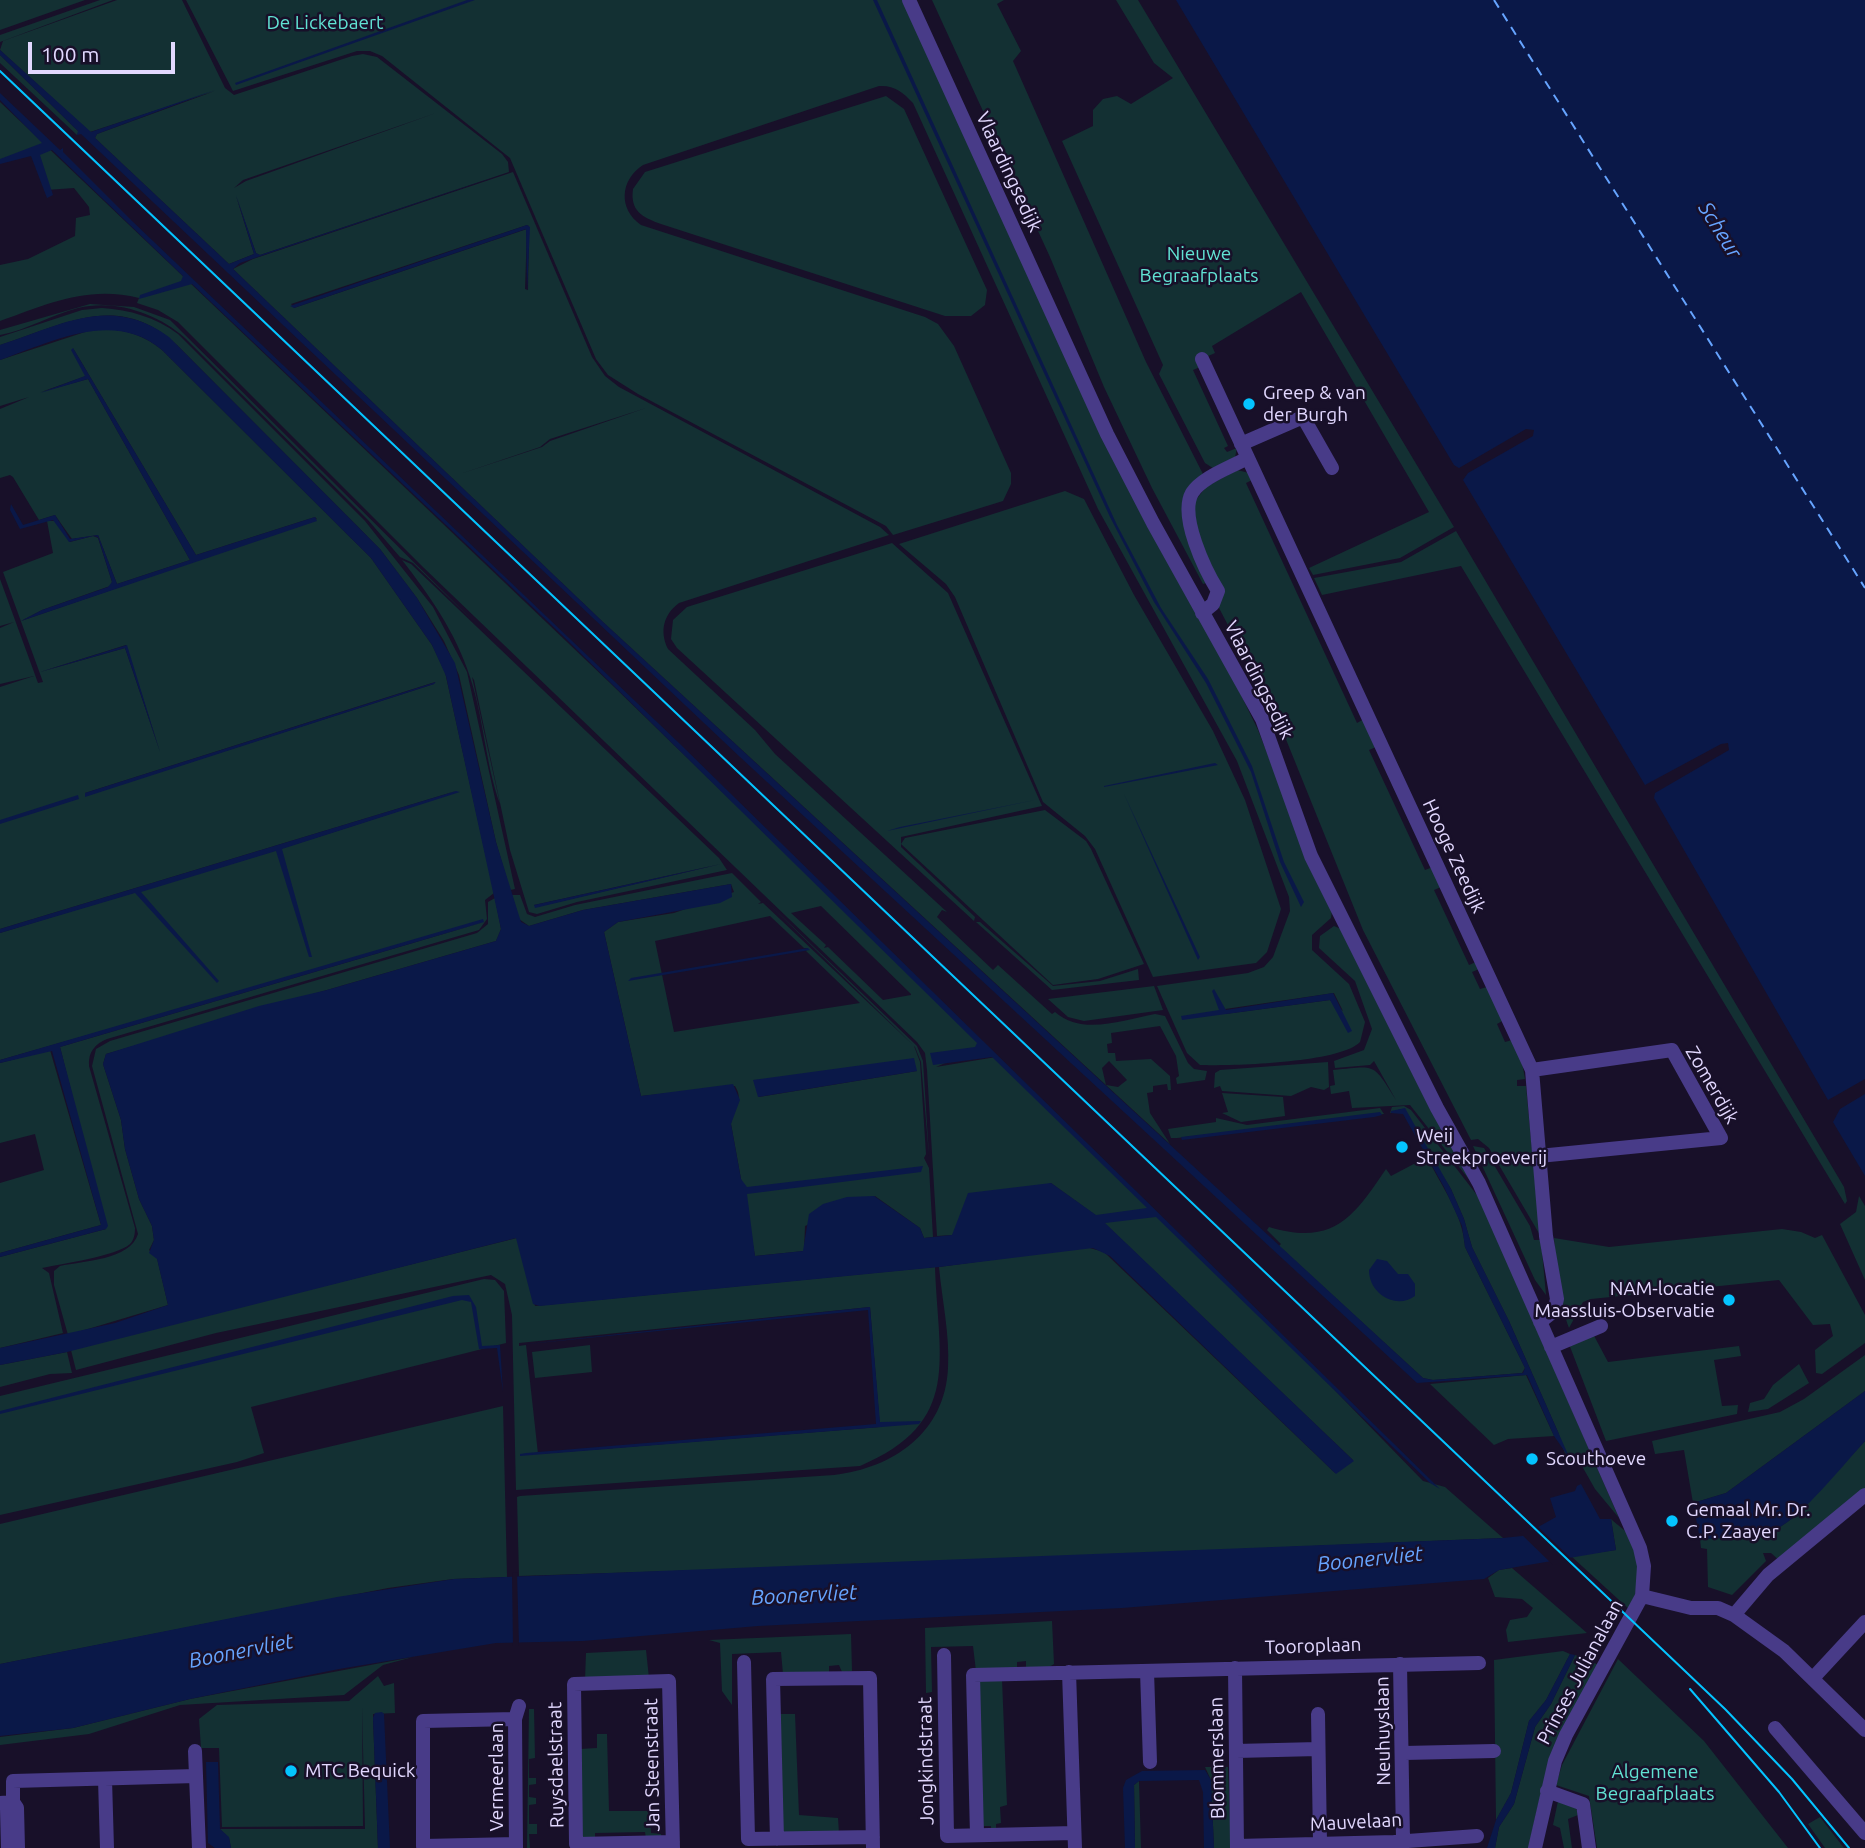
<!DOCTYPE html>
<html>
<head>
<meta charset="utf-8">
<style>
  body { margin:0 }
  #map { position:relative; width:1865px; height:1848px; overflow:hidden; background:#181029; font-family:Ubuntu,sans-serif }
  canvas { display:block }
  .scale { position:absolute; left:28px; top:42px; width:147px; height:32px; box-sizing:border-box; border:4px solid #e2d8ff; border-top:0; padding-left:9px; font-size:21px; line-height:24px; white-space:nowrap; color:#e2d8ff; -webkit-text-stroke:5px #181029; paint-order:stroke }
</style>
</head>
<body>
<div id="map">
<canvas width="1865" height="1848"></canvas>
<div class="scale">100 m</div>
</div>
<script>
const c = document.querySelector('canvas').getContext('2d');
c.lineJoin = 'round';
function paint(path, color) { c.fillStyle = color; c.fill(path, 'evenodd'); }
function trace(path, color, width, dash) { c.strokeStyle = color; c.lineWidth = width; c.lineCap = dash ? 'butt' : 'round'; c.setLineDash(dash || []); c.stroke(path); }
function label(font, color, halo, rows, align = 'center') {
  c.font = font + ' Ubuntu,sans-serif'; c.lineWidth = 5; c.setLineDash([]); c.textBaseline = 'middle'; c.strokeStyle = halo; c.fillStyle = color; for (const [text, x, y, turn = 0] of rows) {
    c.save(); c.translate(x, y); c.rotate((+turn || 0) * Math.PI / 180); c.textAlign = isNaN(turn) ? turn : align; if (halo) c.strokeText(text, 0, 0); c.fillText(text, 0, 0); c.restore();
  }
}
paint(new Path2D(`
  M0,0H85L0,30Z
  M100,0H113L0,42V35Z
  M117,0H182L225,88L234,95L352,56L363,54L377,57L502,154L508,162L509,172L260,255L256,253L236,196L254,254L229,264L95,138L97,134L215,91L90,132L0,50L3,41ZM436,113L246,181L234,188L243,180Z
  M186,0H904L1258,730L1305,850L1332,911L1331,918L1312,935V950L1349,984L1365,1022L1360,1042C1340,1063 1232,1066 1200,1065L1187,1053L1157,986L1248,973L1264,967L1273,957L1290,911L1289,897L1237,761L1098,509L913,103C903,92 894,85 879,86L643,165C620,180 618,209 641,225L925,317L938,324L954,346L1011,473V484L1003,501L893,535L886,526L638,394L608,375L596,359L510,158L382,56L370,51H357L233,91ZM1334,993L1343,1011L1330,1000L1225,1014V1009Z
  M932,0H1004L997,4L1021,51L1013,61L1146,362L1204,476L1190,487L1206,583L1203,584L1152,488L1104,387L1050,257Z
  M1116,0H1138L1454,527L1400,558L1313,575L1309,568L1429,512L1301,292L1212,346L1215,353L1197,361L1200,367L1193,370L1228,446L1224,448L1227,452L1237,448L1235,457L1216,470L1205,463L1159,374L1163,365L1062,141L1093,126V110L1103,99L1117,96L1131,104L1173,78L1154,63Z
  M0,55L79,132L77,135L0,63Z
  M886,96L904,109L987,290L985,305L971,316H945L661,224C642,217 630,211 633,189L645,172Z
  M0,102L609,682L984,1046L936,1067L996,1057L1274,1328L1423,1481L1445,1487L1503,1538L861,1565L519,1576L517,1497L520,1496L834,1475C893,1468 945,1433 948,1368C950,1335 942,1300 939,1267L1086,1247L1104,1252L1335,1473L1353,1460L1098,1217L1051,1183L952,1235L937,1236L927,1070L925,1053L917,1042L424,568L178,322L158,310L137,303L139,298C88,285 47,304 0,321V265L28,259L75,236L76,218L90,215L89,207L74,188L46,190L30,149L0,161ZM821,906L911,994V995L883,1000L828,947L824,948L826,945L791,913Z
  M513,172L592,357L605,376L619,387L880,527L889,535L679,603C664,614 659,631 668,649L755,730L775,754L947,912L942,910L937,917L993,970L998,965L1052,1014L1055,1012C1082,1036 1123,1020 1155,1014L1165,1016L1188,1063L1194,1069L1207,1071L1205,1080L1177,1084L1176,1078L1179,1076L1176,1056L1160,1026L1111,1033L1112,1043L1107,1044L1108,1053H1115L1116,1061L1151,1059L1170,1076L1171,1090H1168L1167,1084L1153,1086V1092L1147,1093L1150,1113L1170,1144L603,622L233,269L253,259ZM527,225L529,226L528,290L525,289L527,229L294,308L291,304ZM646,408L550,441L542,447L460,474L540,447L550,439ZM1109,1061L1127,1080L1118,1087L1106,1085L1102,1068Z
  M90,304L134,307L170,320L474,622L413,563L400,557L368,520L185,338C157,313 115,299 78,308C51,315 27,330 0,335V330Z
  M102,308C130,310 155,317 178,334L365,521L433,607L467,672L515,889L510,890L496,842L459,675L444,641L417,598L380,549L177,345C118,290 64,325 0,345V337L82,310Z
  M91,330C117,327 142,333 162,350L371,558L432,645L445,672L494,893L485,900L487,919L479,930L107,1039C95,1044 88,1052 89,1066L135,1228C135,1234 134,1240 130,1244C117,1256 61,1264 42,1268L49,1273L63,1333L0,1348V1257L106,1229L60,1047L484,922L0,1060V933C152,886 305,845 456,791L0,929V687L34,676L0,684V628L14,622L0,626V579L38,683L43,682L3,572L53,553L47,521H55L70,542L93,536L98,538L112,582L110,586L42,610L21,621L317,519L315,517L196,555L73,348L86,376L41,392L88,379L190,560L117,584L98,535L72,539L55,515L39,520L13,477L10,475L0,478V409L29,397L0,406V360ZM126,645L160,752L125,648L40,672ZM435,682L434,684L85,796V793Z
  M1237,470L1249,473L1252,480L1246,483L1357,723L1364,719L1376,747L1369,750L1425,870L1433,867L1441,887L1434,890L1469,965L1476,962L1479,969L1472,972L1480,989L1487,987L1504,1020L1497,1024L1505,1042L1512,1040L1522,1062L1525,1079L1517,1080V1086H1526L1540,1235L1489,1148L1478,1139L1471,1140L1363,930L1281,727L1218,606L1194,519L1195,501L1206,487Z
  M1065,491L1084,499L1134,595L1213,731L1245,800L1281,909L1267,952L1256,963L1153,977L1095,849L1085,836L1043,802L955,597L946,584L899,544Z
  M1456,531L1844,1187L1847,1201L1845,1204L1461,566L1322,595L1314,578L1401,562Z
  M892,543L948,593L1042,806L901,837V847L975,917L974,921L677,648L671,639L673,620L687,607Z
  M402,560L411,564L719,858L727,870L577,902L537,914L529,912L510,850L474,680L472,677L500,804C485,763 484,718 470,677C456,633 430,596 402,560ZM721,864L536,907L534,905Z
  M1045,810L1086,841L1091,849L1144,964L1098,979L1053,985L901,844L905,838Z
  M732,873L761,902L758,904L763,903L914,1046L920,1062L926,1154L924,1158L929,1168L933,1237L924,1238L920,1228L875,1196L805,1226L804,1251L755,1256L731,1124C732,1109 745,1102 735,1086L641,1096L604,932L618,922L674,913L734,892L731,884L583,910L529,926L519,919L512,895H520L527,914L535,917L575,905ZM770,916L804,948H808L806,951L860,1003L674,1032L655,941ZM917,1071L759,1097L754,1080Z
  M495,898L501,929L496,941L106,1054L103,1064L121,1120L125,1149L139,1199L152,1226L154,1240L149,1250L157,1258L168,1305L68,1335L54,1285V1271L60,1266C83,1261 130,1260 138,1234L92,1066L96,1049L110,1041L477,933L488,924V902Z
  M766,901L917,1046L923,1061L929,1156L921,1062L915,1047Z
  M976,922H980L1053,986L1100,981L1138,969L1139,980L1052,990Z
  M1334,926L1341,929L1471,1182L1410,1105L1352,1108L1349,1091L1331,1094L1330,1086L1335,1085L1333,1070C1377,1066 1372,1062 1396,1100L1374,1061L1370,1065L1335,1068L1334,1061L1364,1050L1372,1029L1355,981L1319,948L1320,936Z
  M1154,986L1163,1010L1084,1021L1068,1017L1048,999Z
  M50,1050L101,1225L0,1253V1183L44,1170L35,1134L0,1143V1063Z
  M1328,1062L1329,1087L1324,1090L1311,1087L1291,1096L1222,1091L1220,1086L1214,1088L1215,1073L1220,1070Z
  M1222,1093L1283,1097L1285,1116L1241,1122L1222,1113L1228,1112Z
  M1404,1106L1411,1110L1480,1199L1619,1518L1595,1489L1578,1459L1569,1463L1567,1460L1558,1432L1509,1321L1472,1247L1464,1219L1451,1189L1401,1109L1390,1113L1392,1107Z
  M1380,1108L1384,1114L1177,1138H1171L1168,1129L1216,1122V1118L1247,1125Z
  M1473,1146L1484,1148L1530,1226L1534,1240H1541L1546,1295L1535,1280Z
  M1427,1157C1441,1186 1463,1214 1465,1247L1525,1368L1522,1373L1433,1380L1423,1378L1279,1246L1281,1244L1267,1230L1269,1227C1333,1246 1353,1218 1386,1169L1391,1176Z
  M1859,1196L1865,1206V1280L1840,1224L1856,1212Z
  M1782,1229L1801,1232L1815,1238L1822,1235L1865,1315V1343L1822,1374L1816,1373L1815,1350L1833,1336L1830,1324L1813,1325L1779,1280L1591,1299L1583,1302L1569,1328C1560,1305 1556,1264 1554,1238L1609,1247Z
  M517,1238L535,1306L935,1267C938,1360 963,1422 860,1466L516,1490L512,1315L505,1284L491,1275L216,1333L76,1370L71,1350L99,1342ZM870,1307L880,1427L538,1454L526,1345L519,1346V1343Z
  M484,1279L495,1280L504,1291L506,1343L251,1407L264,1453L237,1462L0,1515V1396Z
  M1592,1332L1608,1362L1739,1346L1741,1356L1714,1360L1722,1406L1738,1405L1737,1414L1606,1441L1569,1344Z
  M590,1345L592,1372L535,1378L532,1352Z
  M67,1352L72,1373L50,1374L0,1387V1365Z
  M1865,1355V1391L1726,1493L1693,1503L1684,1450L1655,1454L1652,1441L1780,1412L1804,1399Z
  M1799,1364L1809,1383L1768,1409L1748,1412L1750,1403L1764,1399L1773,1385Z
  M1526,1375L1554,1436L1508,1439L1494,1445L1430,1384Z
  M503,1406L507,1577L453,1579L388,1588L0,1664V1524Z
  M1865,1441V1490L1781,1562L1771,1553H1763L1766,1561L1732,1595L1708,1587L1707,1549L1701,1548L1700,1539L1777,1529L1793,1518Z
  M1611,1519C1617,1525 1627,1531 1632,1538C1645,1558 1638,1590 1630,1610L1571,1556L1616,1550Z
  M1512,1568L1587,1633L1508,1642L1506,1630L1510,1620L1527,1617L1533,1608L1522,1599L1495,1597L1488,1578L1499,1570Z
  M1052,1621L1054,1664L1049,1667L1026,1668V1661L1017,1662V1668L976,1671L973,1646L931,1647L932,1692L926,1693L925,1628Z
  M851,1634L852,1671L842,1672L839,1665L829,1666V1673L783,1674L781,1652L732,1654V1705L722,1691L720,1643L709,1640Z
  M646,1650L649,1678L585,1680L586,1653Z
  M1563,1651L1570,1654L1546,1700L1529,1721L1511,1793L1496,1820L1494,1660Z
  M1575,1655L1599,1665C1559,1729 1543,1774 1529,1848H1495L1499,1827L1514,1804L1535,1727L1551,1704Z
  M413,1657L383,1665L344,1695L180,1705L89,1734L0,1745V1737L73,1728L190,1699Z
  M1618,1659L1704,1741L1788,1848H1597L1589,1796L1556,1785L1562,1765Z
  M378,1676L384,1686L394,1683L395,1713L373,1714V1718L378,1848H231L229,1838L220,1829H365L362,1707L363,1826L222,1827L219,1748H201L199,1719L217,1705L349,1701Z
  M1002,1679L1007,1805L1000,1807L1001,1823L996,1824V1831H991V1826H984V1831L981,1827L978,1680Z
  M529,1709H534L535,1758L529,1759V1778H536V1784L529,1785V1797L536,1798V1804L529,1805V1824H537V1834H529L530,1848H527Z
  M778,1714H795L799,1815L838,1818L839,1833L780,1836Z
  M597,1734H607L609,1811H650L651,1833L661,1834V1839H646L645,1832L595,1833V1841L579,1840L580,1749L597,1748Z
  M1205,1767H1228L1231,1848H1214L1211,1780Z
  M1139,1781L1141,1848H1135L1134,1785Z
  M1558,1801L1575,1804L1578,1815L1568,1819L1572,1848H1564L1560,1828L1553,1825Z
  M1820,1817L1844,1848H1825L1808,1824Z`), '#133033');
paint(new Path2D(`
  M467,0H475L236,85L235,83Z
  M873,0H877L1117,525L1161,608L1208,679L1252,766L1284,862L1304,902L1301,907L1280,862L1251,772L1206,683L1154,602L1110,517Z
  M1176,0H1865V1079L1828,1100L1654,798L1655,793L1729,750L1728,743L1721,744L1645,785L1463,480L1468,473L1533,436L1534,430L1526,429L1459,468L1454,465Z
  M0,50L91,132L215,90L97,134L95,138L229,264L254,254L236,195L256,253L260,255L510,172L240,263L233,269L603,622L1423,1378L1433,1380L1523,1373L1525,1368L1465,1247L1462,1226L1444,1187L1403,1114L1391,1113V1111L1405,1108L1451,1189L1464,1219L1472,1247L1509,1321L1570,1459L1554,1436L1527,1375L1417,1383L740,757L81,134L77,135L78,131L0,55Z
  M0,93L60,150L63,148V152L131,220L679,743L1440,1489L1430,1483L1156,1217L1105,1223L1354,1461L1336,1474L1110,1256L1093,1248L939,1267L540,1306L533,1304L516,1238L67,1352L0,1365V1348L115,1323L168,1305L157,1259L149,1253L154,1240L152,1226L139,1199L125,1149L121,1120L103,1064L106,1054L259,1006L327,990L496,941L501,929L446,676L432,645L371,558L162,350C113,309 52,342 0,360V345C60,326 110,294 169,337L380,549L417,598L455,663L496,842L521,922L529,926L583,910L731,884L732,897L720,903L618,922L604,932L641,1096L733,1084L740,1100L731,1124L741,1179L747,1187L923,1166L921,1172L747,1194L755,1256L803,1251L809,1214L823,1204L847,1197L874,1196L920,1228L924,1238L952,1235L968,1193L1051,1183L1096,1215L1147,1208L992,1057L933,1065L930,1053L975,1047L977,1043L561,634L192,284L139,299L140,295L181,281L183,276L52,150L40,155L53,195L47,198L31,156L0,164V159L42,143L0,100Z
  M527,225L530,227L527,291L526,229L294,308L290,306Z
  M73,348L196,555L315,517L317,521L21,621L42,610L108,587L112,582L98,537L93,536L69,542L53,520L20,529L10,510L11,504L23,525L55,515L70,539L98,535L117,584L190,560L88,379L40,393L85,376L71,350Z
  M127,645L160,752L125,648L40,672Z
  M436,682L434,684L85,797V793Z
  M1215,763L1218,765L1104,787V786Z
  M456,791L460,792L282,849L312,957H309L276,851L141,892L219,981L217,983L135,893L0,933V929Z
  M1124,794L1200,957L1198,960Z
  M78,795L79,799L0,824V820Z
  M1035,800L887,831L900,827Z
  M721,864L535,908L534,905Z
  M483,919L484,922L60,1047L108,1226L106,1229L0,1257V1253L101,1225L52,1051L0,1063V1060Z
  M808,948L810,950L628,981L631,978Z
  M1214,989L1226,1010L1333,993L1352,1031L1348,1033L1330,1000L1182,1020L1181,1016L1219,1010L1212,991Z
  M914,1058L917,1071L758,1097L753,1080Z
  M1865,1094V1176L1833,1122L1840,1109Z
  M1380,1112L1382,1115L1374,1117L1182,1140L1181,1137Z
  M1377,1259L1387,1261L1398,1274H1408L1415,1284V1296C1396,1310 1369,1294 1369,1270Z
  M469,1295L476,1307L482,1346L500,1345L503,1392L497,1348L479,1349L471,1302L462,1300L0,1414V1411L453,1296Z
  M870,1307L880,1422L921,1421L919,1424L520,1456V1454L526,1453L876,1424L868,1310L518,1345Z
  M1865,1391V1441C1844,1464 1801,1518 1776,1529C1754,1538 1723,1538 1700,1539L1693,1503L1726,1493Z
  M1581,1484L1600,1519H1611L1616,1550L1499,1570L1484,1579L1122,1608L758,1626L583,1641L496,1643L339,1669L190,1699L73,1728L0,1736V1664L337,1597L454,1579L1503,1538L1522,1536L1556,1517L1550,1498L1575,1491L1577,1486Z
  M1570,1654L1575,1655L1551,1704L1535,1727L1514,1804L1499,1827L1495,1848H1487L1496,1820L1511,1793L1529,1721L1546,1700Z
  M382,1712L384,1714L390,1848H378L373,1718L375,1713Z
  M206,1762H218L220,1829L229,1837L231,1848H215L208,1843Z
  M1205,1770L1211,1780L1214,1848H1204L1203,1792L1199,1780L1139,1781L1134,1785L1135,1848H1125L1123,1788L1126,1780L1142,1771Z`), '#0a1848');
paint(new Path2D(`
  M1536,1525L1573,1560L1553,1565L1519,1532Z
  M517,1572L519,1646H513L512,1573Z`), '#181029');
trace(new Path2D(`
  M1494,0L1865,588`), '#66a4ff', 2, [9, 7]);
trace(new Path2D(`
  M909,0L1107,434L1153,523L1262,719L1311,856L1437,1108L1479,1183L1640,1548L1644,1566L1642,1596L1566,1735L1555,1761L1535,1848
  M1202,359L1532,1070L1546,1236L1557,1299L1554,1311L1540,1322
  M1241,444L1303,417L1332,468
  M1202,613L1213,604L1218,591C1205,570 1179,516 1192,493C1202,477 1232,467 1247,458
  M1532,1070L1672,1050L1721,1138L1539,1156
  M1551,1347L1601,1326
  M1642,1596L1691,1608H1718L1734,1615L1784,1651L1865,1730
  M1734,1615L1768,1575L1865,1495
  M944,1655L947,1836L1074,1833
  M744,1662L748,1839L873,1837
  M1400,1664L1403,1839
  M1235,1668L1237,1848
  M1147,1671L1150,1762
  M1069,1672L1075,1848
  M1814,1677L1865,1622
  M1318,1714L1320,1843
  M515,1719L423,1721V1846L516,1844
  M1775,1728L1865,1833
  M195,1751L196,1776
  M1236,1751L1318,1749
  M1404,1753L1494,1751
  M105,1779L107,1848
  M1547,1791L1583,1804L1589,1848
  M0,1803L13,1802V1781L196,1776L199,1848
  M977,1835L973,1675L1479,1663
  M777,1839L773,1679L870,1678L873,1848
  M673,1842L576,1844L574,1684L669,1681L673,1848
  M1237,1846L1394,1842L1477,1836
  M8,1848L7,1809L13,1802L17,1808L18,1848
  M516,1848L515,1719L519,1706`), '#483b88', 14);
trace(new Path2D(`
  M0,71L1725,1709L1792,1779L1849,1848
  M1690,1689L1779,1792L1820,1848`), '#04c4ff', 2);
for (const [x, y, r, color] of [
  [1249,404,7,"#04c4ff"],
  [1402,1147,7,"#04c4ff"],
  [1729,1300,7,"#04c4ff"],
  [1532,1459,7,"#04c4ff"],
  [1672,1521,7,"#04c4ff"],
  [291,1771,7,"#04c4ff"]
]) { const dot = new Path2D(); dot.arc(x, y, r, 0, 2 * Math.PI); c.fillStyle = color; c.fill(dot); trace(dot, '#181029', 2.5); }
label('19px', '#61e2d3', '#181029', [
  ["De Lickebaert",325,23],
  ["Nieuwe",1199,254],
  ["Begraafplaats",1199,276],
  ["Algemene",1655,1772],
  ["Begraafplaats",1655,1794]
]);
label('19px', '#e2d8ff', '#181029', [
  ["Vlaardingsedijk",1009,172,65],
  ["Vlaardingsedijk",1259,680,63],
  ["Hooge Zeedijk",1454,856,65],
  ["Zomerdijk",1712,1085,60],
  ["Tooroplaan",1313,1646,-2],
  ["Prinses Julianalaan",1580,1672,-62],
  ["Neuhuyslaan",1383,1731,-91],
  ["Blommerslaan",1217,1758,-91],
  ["Jongkindstraat",926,1761,-91],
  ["Ruysdaelstraat",556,1765,-91],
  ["Jan Steenstraat",652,1765,-91],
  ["Vermeerlaan",497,1777,-90],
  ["Mauvelaan",1356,1822,-3]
]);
label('19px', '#e2d8ff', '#181029', [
  ["Greep & van",1263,393],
  ["der Burgh",1263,415],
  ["Weij",1416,1136],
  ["Streekproeverij",1416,1158],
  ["NAM-locatie",1715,1289,"right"],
  ["Maassluis-Observatie",1715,1311,"right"],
  ["Scouthoeve",1546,1459],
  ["Gemaal Mr. Dr.",1686,1510],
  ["C.P. Zaayer",1686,1532],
  ["MTC Bequick",305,1771]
], 'left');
label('italic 21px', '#66a4ff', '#181029', [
  ["Scheur",1720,230,58],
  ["Boonervliet",1370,1559,-6],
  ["Boonervliet",804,1595,-3],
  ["Boonervliet",241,1651,-11]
]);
</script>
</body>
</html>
